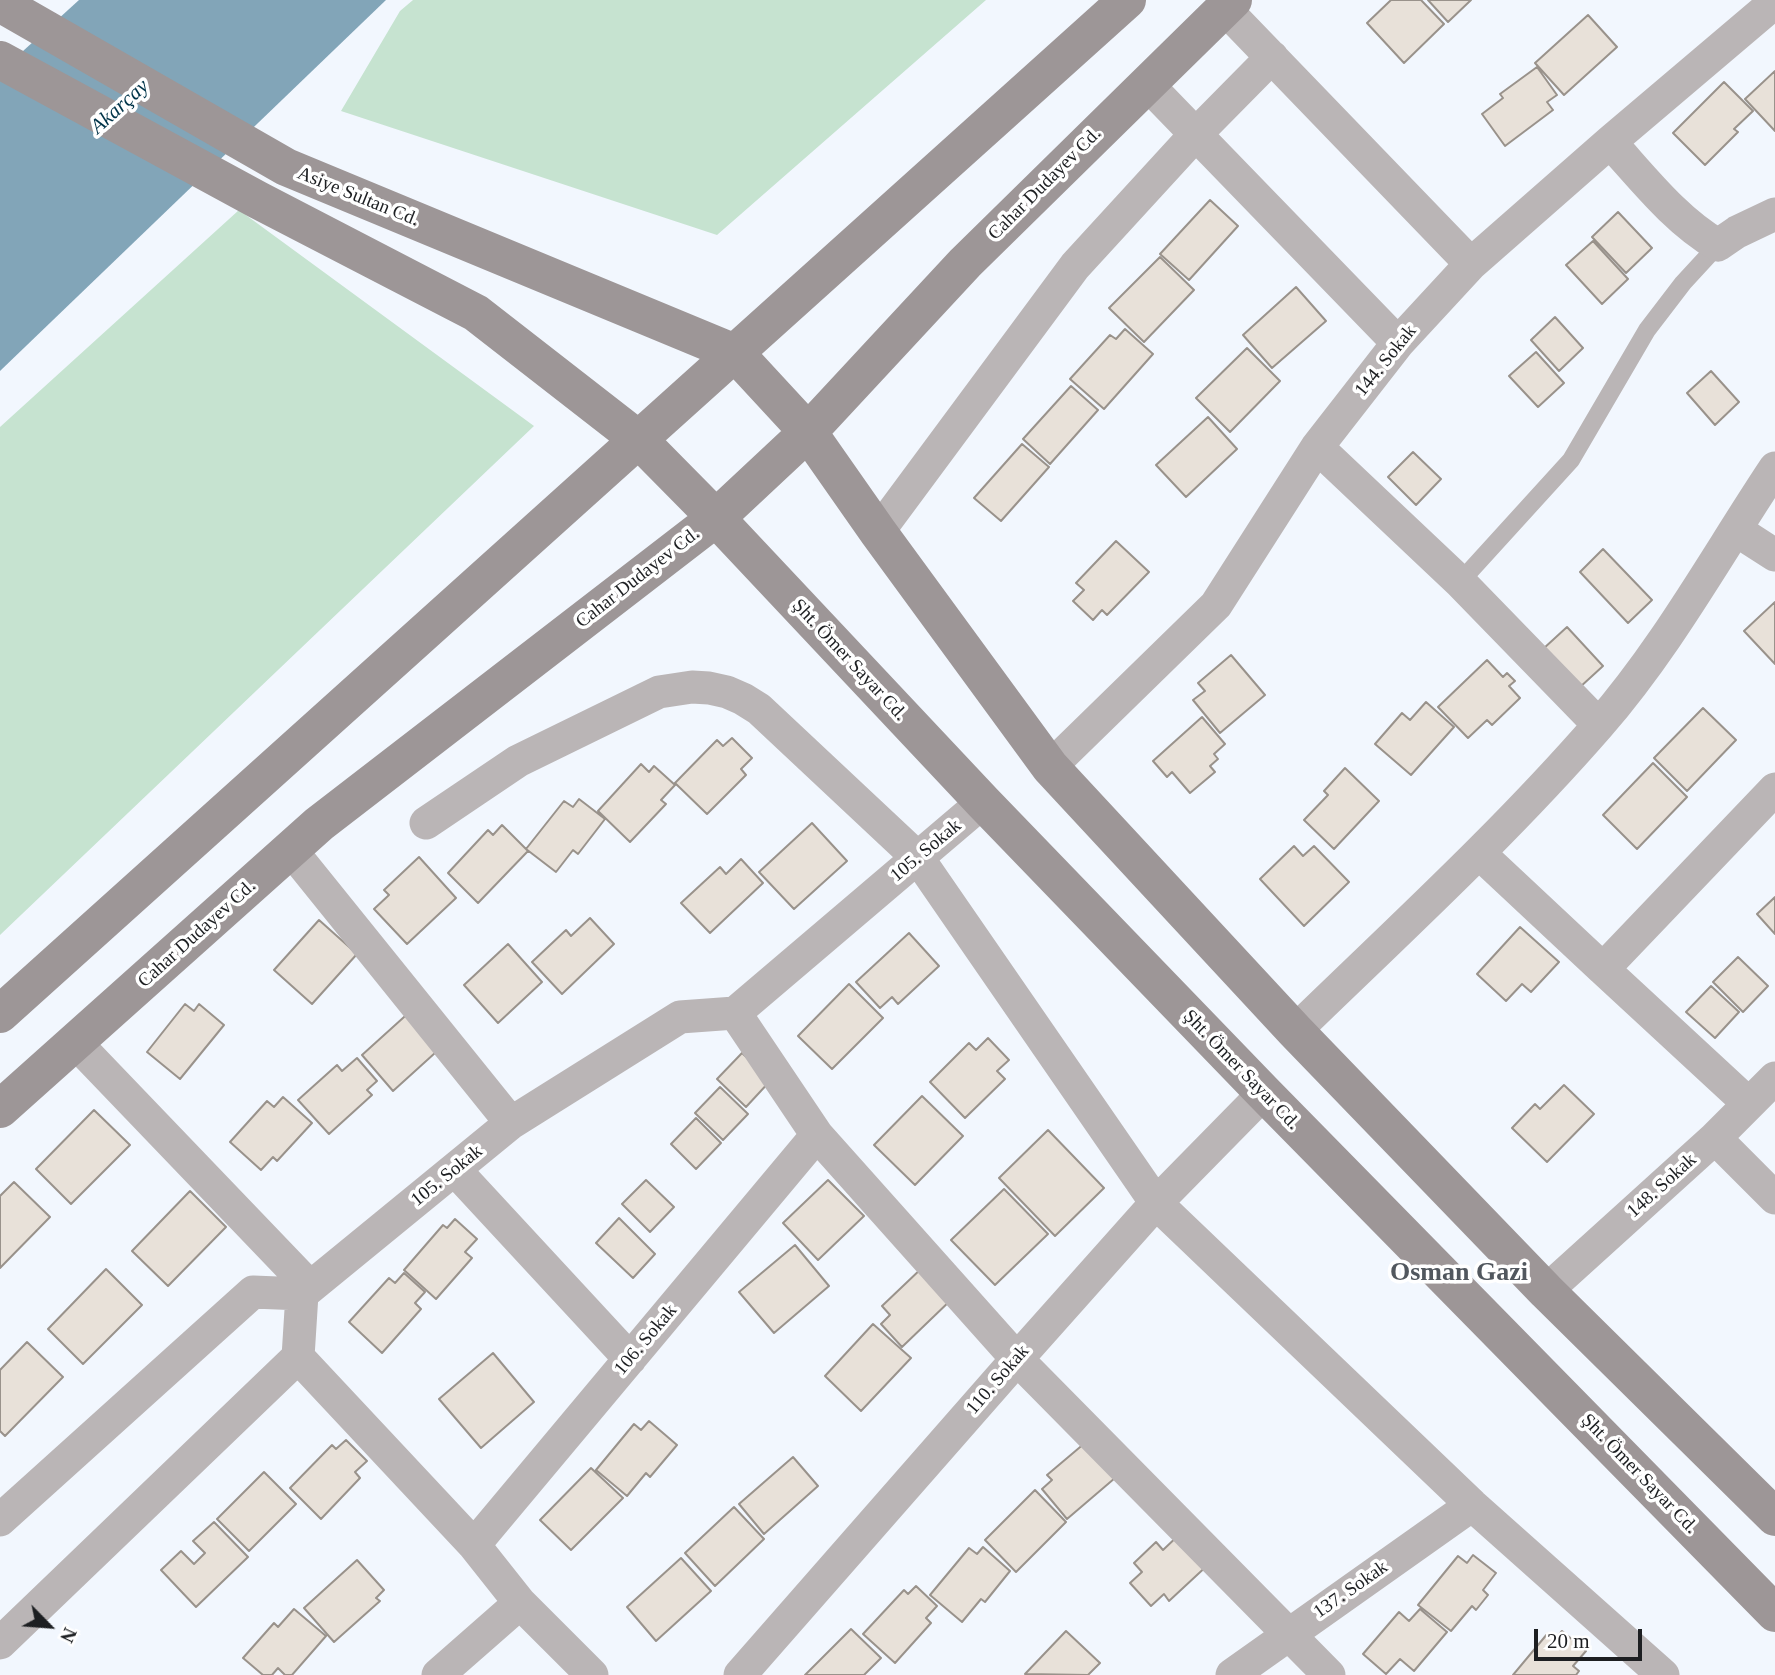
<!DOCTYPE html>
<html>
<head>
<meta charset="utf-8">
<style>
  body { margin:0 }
  #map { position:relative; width:1775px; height:1675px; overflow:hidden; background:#f2f7fe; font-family:Georgia,serif }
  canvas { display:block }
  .north { position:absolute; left:14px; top:1591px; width:70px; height:70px; -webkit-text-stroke:5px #fff; paint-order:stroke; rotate:115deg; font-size:19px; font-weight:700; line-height:28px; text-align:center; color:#1d1f22 }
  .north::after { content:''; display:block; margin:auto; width:24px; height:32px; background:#1d1f22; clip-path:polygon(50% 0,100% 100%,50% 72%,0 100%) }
  .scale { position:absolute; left:1534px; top:1629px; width:108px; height:32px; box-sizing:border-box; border:4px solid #1d1f22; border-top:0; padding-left:9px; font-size:21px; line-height:24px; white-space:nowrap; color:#1d1f22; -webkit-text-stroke:5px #fff; paint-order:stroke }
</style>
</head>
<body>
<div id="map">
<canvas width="1775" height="1675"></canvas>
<div class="north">N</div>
<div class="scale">20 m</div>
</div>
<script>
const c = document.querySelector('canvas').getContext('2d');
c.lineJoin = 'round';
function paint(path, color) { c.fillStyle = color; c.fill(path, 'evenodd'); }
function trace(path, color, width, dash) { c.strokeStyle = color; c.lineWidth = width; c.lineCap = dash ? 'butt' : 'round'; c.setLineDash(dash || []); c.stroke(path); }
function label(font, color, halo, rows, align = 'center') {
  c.font = font + ' Georgia,serif'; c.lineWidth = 7; c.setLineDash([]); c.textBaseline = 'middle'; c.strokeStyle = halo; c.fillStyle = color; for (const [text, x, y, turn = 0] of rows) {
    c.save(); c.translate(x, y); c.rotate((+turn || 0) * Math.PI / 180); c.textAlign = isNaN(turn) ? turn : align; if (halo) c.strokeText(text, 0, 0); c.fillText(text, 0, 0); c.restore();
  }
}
paint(new Path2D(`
  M413,0H986L717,235L341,111L400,11Z
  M239,210L534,426L0,935V427Z`), '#c6e3d0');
paint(new Path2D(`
  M79,0H386L0,371V72Z`), '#82a5b8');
const building = new Path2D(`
  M1391,0H1421L1444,24L1404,63L1367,23Z
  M1428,0H1471L1448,22Z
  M1588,15L1617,47L1564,95L1535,63Z
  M1537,67L1557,95L1547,102L1553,110L1505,146L1482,114L1503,98L1500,94Z
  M1775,71V131L1745,99Z
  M1724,82L1753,111L1734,129L1738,132L1705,165L1673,133Z
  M1210,200L1238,226L1189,280L1160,254Z
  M1618,212L1652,248L1626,273L1592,237Z
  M1593,241L1628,279L1602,304L1566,265Z
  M1160,257L1194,290L1144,342L1109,308Z
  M1296,287L1326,321L1272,368L1243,335Z
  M1555,317L1583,348L1559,371L1531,340Z
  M1125,329L1153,354L1104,409L1070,379L1110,335L1116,339Z
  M1247,348L1280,381L1230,432L1196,398Z
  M1536,352L1564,383L1538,407L1509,376Z
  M1711,371L1739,402L1715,425L1687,393Z
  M1071,386L1098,410L1050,464L1023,439Z
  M1208,417L1237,449L1186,497L1156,465Z
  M1022,444L1049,467L1001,521L974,498Z
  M1413,452L1441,479L1416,505L1388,477Z
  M1116,541L1149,572L1107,615L1102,610L1093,620L1073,601L1084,590L1076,583Z
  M1603,549L1652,600L1628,623L1580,572Z
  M1775,602V664L1744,631Z
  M1567,627L1603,666L1579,688L1543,649Z
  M1231,655L1265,695L1220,733L1193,700L1205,691L1198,683Z
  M1487,660L1503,677L1507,673L1515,681L1509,686L1520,698L1492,725L1487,720L1468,738L1438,707Z
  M1426,702L1454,727L1411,775L1375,744L1402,713L1410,720Z
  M1703,708L1736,740L1687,791L1654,758Z
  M1202,717L1225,744L1214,754L1218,759L1210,766L1215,772L1190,793L1172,772L1167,777L1153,761Z
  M732,738L752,758L741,769L746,775L707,814L675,783L717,740L723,746Z
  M1653,763L1687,797L1637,849L1603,815Z
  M641,764L649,772L654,766L675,785L661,800L666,804L630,842L598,811Z
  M1345,768L1379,801L1334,849L1304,820L1328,795L1324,791Z
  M579,799L605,819L578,854L573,850L556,872L526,849L564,801L573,807Z
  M812,823L847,861L794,909L759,872Z
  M502,825L528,851L478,903L448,873L488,830L493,835Z
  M1294,846L1303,856L1314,846L1349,882L1304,926L1260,879Z
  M419,857L456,898L407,944L374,909L389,895L384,890Z
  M741,859L763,883L710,933L681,903L720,867L726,874Z
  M1775,897V934L1757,914Z
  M590,918L614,944L562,994L532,962L566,930L571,936Z
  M319,920L357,954L312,1004L274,970Z
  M1520,927L1559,962L1531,992L1522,984L1506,1001L1477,974Z
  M909,933L939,966L898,1004L892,997L880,1008L856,982Z
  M508,944L542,982L498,1023L464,985Z
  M1738,957L1768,986L1743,1012L1713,982Z
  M849,984L883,1018L832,1069L798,1036Z
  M1711,986L1739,1012L1715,1038L1686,1012Z
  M185,1004L194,1011L199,1004L224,1025L180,1079L147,1052Z
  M414,1008L446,1043L393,1091L362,1055Z
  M988,1038L1009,1060L997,1071L1005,1079L965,1118L930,1082L969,1043L976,1050Z
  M742,1053L771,1080L746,1107L717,1079Z
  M357,1058L377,1081L367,1090L372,1095L329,1134L298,1100L337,1065L342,1071Z
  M1564,1085L1594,1114L1547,1162L1512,1128L1535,1104L1540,1109Z
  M720,1087L748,1114L723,1140L695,1113Z
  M922,1096L963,1136L915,1185L874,1145Z
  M283,1097L312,1123L277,1161L273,1157L261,1170L230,1142L267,1101L274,1107Z
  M94,1110L130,1145L71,1204L36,1169Z
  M696,1118L721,1143L696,1169L671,1144Z
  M1048,1130L1104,1188L1055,1236L999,1178Z
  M646,1180L674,1207L650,1232L622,1204Z
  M828,1180L864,1216L818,1260L783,1223Z
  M14,1182L50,1217L0,1268V1196Z
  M1004,1189L1048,1234L995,1285L951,1240Z
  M190,1191L226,1227L168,1286L132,1251Z
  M619,1218L655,1254L633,1278L596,1243Z
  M455,1219L477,1239L465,1252L472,1258L436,1299L404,1270L443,1225L447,1228Z
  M795,1245L829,1286L774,1333L739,1292Z
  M924,1266L954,1297L902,1347L881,1324L890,1315L882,1306Z
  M106,1269L142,1305L83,1364L48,1329Z
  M404,1273L425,1292L415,1303L421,1309L382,1353L349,1322L389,1278L395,1283Z
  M873,1324L911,1358L861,1411L825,1376Z
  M27,1342L63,1377L5,1436L0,1431V1370Z
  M493,1353L534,1402L481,1448L439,1399Z
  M649,1421L677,1445L650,1477L646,1473L627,1496L596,1470L634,1424L641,1430Z
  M1092,1437L1122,1472L1067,1519L1042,1489L1052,1480L1047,1475Z
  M346,1440L367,1461L355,1472L360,1478L321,1519L290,1488L332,1445L336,1449Z
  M793,1457L818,1486L764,1534L739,1504Z
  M591,1468L623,1498L571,1550L540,1520Z
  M264,1472L296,1504L249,1551L217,1519Z
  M1035,1490L1066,1522L1016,1572L985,1540Z
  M734,1507L764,1539L715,1586L685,1553Z
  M214,1522L248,1557L196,1607L161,1570L181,1551L194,1564L205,1553L193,1541Z
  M1183,1531L1211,1562L1169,1601L1164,1594L1151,1606L1130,1583L1142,1572L1134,1563L1156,1542L1163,1550Z
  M983,1547L1010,1571L985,1602L981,1599L962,1622L930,1595L969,1548L977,1554Z
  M1473,1555L1496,1573L1483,1590L1488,1595L1476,1610L1472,1606L1451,1631L1418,1605L1458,1556L1467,1563Z
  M681,1558L711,1591L656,1641L627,1607Z
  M357,1560L384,1590L376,1598L380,1601L334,1642L304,1608Z
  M916,1586L937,1606L926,1618L931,1623L895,1663L863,1634L904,1590L908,1594Z
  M294,1609L326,1636L292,1675H285L278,1668L272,1675H263L243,1658L274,1623L278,1627Z
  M1420,1609L1447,1632L1414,1671L1400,1659L1386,1674L1363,1654L1399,1612L1409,1621Z
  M851,1629L881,1658L864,1675H805Z
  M1066,1631L1100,1663L1088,1675L1025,1674Z
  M1562,1631L1586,1651L1573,1666L1579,1671L1576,1675H1513L1548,1633L1555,1639Z`);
paint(building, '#e8e1d9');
trace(building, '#99928b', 2);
trace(new Path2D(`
  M1460,582L1571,460L1647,330L1683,283L1718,245`), '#bab5b6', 18);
trace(new Path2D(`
  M1224,8L1471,264
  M1147,84L1398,343
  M1610,142C1643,178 1675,220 1718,245L1737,232L1775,214
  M1317,447L1460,582L1599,725
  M1736,530L1775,555
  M878,532L1075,266L1196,134L1272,57
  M1050,767L1216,605L1317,447L1398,343L1471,264L1610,142L1775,2
  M426,823L518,761L659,692L692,687L709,688L727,692L743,699L759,709L918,858L1156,1203L1472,1505L1663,1675
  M291,850L511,1123
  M1479,853L1603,969L1775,789
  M1603,969L1749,1104
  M735,1013L817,1135L1017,1359L1329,1675
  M1295,1031C1398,931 1504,834 1598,726C1667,647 1717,555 1775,468
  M75,1042L310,1287
  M1715,1138L1775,1198
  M455,1170L630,1359
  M1546,1291L1715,1138L1775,1078
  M298,1357L474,1545L520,1603L592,1675
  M0,1520L253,1292L302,1294
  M474,1545L817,1135
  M0,1643L298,1357L302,1294L511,1123L680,1017L735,1013L983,802
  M438,1675L520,1603
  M740,1675L1017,1359L1156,1203L1264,1093
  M1232,1675L1472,1505`), '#bab5b6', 33);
trace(new Path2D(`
  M0,3L286,167L735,353L808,432L878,532L1050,767L1295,1031L1546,1291L1775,1517
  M0,60L258,200L476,313L638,439L716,518L983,802L1264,1093L1775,1613
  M0,1014L1127,0
  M0,1109L319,824L716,518L808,432L965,263L1233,0`), '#9d9697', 38);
label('19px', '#1d1f22', '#fff', [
  ["Cahar Dudayev Cd.",1045,184,-45],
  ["Asiye Sultan Cd.",358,197,22],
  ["144. Sokak",1386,361,-51],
  ["Cahar Dudayev Cd.",638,578,-38],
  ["Şht. Ömer Sayar Cd.",849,660,47],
  ["105. Sokak",926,851,-40],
  ["Cahar Dudayev Cd.",197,934,-42],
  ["Şht. Ömer Sayar Cd.",1241,1070,46],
  ["105. Sokak",447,1176,-39],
  ["148. Sokak",1662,1186,-42],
  ["106. Sokak",646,1340,-50],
  ["110. Sokak",998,1380,-49],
  ["Şht. Ömer Sayar Cd.",1639,1474,46],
  ["137. Sokak",1351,1590,-35]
]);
label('italic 21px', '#003449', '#fff', [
  ["Akarçay",120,107,-42]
]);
label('bold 26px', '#51575e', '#fff', [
  ["Osman Gazi",1459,1273]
]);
</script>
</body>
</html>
